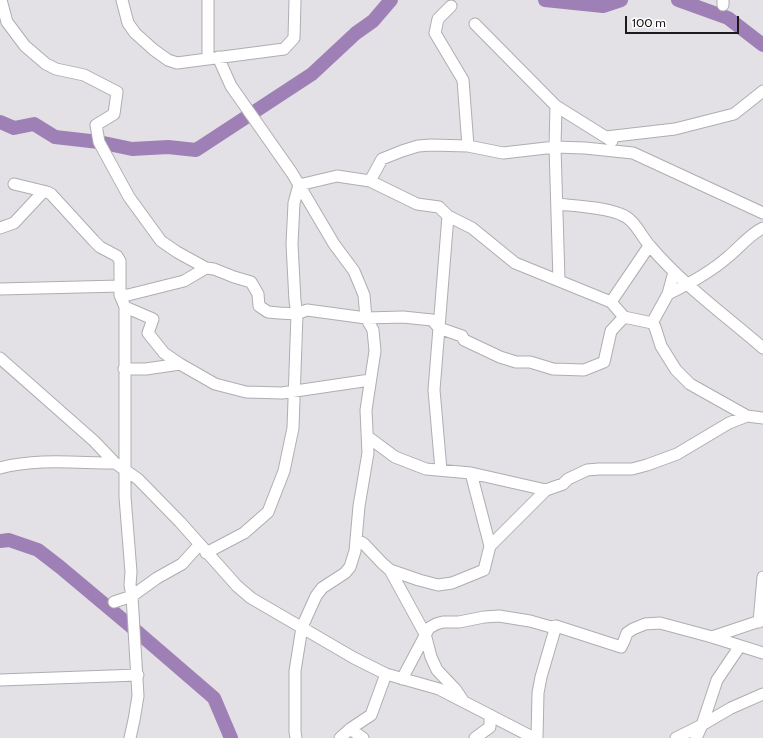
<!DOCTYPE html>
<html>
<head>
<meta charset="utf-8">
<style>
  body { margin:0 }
  #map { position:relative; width:763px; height:738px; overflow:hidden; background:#e3e1e5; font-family:Cabin,sans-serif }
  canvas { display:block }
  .scale { position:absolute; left:625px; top:16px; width:114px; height:18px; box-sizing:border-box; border:2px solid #1c1b1c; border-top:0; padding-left:5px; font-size:12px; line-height:14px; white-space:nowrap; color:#1c1b1c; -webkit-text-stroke:3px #fff; paint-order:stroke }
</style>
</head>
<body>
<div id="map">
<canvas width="763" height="738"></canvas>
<div class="scale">100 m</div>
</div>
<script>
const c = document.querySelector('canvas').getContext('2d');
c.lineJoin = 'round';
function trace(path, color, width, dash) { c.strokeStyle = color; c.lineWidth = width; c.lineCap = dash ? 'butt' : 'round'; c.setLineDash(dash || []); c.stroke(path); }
trace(new Path2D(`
  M545,0L603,6L621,0
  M678,0L728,18L763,45
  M0,122L14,128L34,124L55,137L99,142L132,149L168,147L196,150L312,74L356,33L373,21L391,0
  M0,541L9,540L38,550L60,567L134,629L214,698L231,738`), '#9e80b6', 14);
const minor = new Path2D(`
  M1,0L7,22L25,46L46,64L56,69L84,75L117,92L114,114L96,125L99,142L129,197L161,241L177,252L206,268L214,269L234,277L251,282L258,294L259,306L268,312L279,313L297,314L307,310L366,318L403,317L432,320L439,328L462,336L464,340L500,357L516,362H530L553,369L584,370L604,362L611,331L624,317
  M122,0L128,23L135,33L154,50L168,60L177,63L284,49L294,38L295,0
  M208,0V59
  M723,5V0
  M451,6L438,19L435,33L463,80L468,146
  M475,24L556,106L555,147L559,280
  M218,57L231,86L292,173L334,244L354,271L364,295L366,318L373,330L375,351L366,410L368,453L359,506L355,551L350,567L345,573L322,588L316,596L302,627L295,671V732L296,738
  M556,106L612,141
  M606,137L675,129L734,114L763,91
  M370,181L417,204L439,207L448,216L472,228L515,263L611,302L624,317L652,323L655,327L661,346L676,370L690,384L747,416L763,418
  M14,184L47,192L51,194L94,241L100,247L117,256L120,261V295L125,307V497L131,572L130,585L132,596L138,696L134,720L130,738
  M557,204C576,206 602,207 620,214C635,219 640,235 650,246C683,285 725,315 763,348
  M0,228L14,223L43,192
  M0,289L120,286
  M668,294C689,284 711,272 729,256C740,247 750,234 763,228
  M120,295H128L184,281L206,268
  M611,302L649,246
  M125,307L153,319L148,333L164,353L180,364L215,384L246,392L282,393L370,380
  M652,323L668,294L674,272
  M0,358L94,441L115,463L138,479L180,522L237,586L251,598L354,658L386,674L439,689L534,738
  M124,369H146L180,364
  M368,437L395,457L426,469L471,473L546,490
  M0,468C37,458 77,463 115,463
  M441,470L434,390L448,216
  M471,473L490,546
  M356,539L364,544L383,564L390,570L419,580L438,585L452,583L484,570L490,546L546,490L563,484L568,479L587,470L599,469H632L647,465L677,454L729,423L747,416
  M206,553L244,533L268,512L284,471L293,428L297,314L295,301L292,244L294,203L299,185L337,176L370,181L382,159L402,151L418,146L431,145L468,146L503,153L555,147L585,148L633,153L763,213
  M390,570L425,634L431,657L437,670L456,690L462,699
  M114,602L132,596L157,578L182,564L200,544
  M759,622L763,577
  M712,637L763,620
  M402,679L429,628L436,624L443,622H459L484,617L499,616L530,621L551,627L556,626L621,647L624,641L627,633L633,629L645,624L660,623L712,637L763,653
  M0,680L138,675
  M350,729L363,738
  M340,738L350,729L371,715L386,674
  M475,738L490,727V715
  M537,738L538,693L541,677L556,626
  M676,738L702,725L731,708L763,694
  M696,738L702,725L717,680L740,646`);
trace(minor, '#afadb0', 13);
trace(minor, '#fff', 11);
</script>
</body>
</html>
